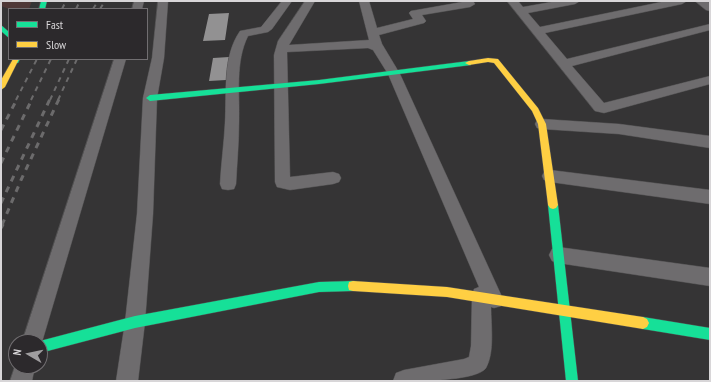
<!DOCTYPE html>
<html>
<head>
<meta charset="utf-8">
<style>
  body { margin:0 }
  #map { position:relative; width:711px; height:382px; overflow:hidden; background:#353435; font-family:"PT Sans Narrow",sans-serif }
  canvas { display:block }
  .frame { position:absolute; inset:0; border:2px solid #d8d6d8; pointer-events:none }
  .legend { position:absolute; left:8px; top:8px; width:140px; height:52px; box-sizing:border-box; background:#2c292c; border:1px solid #716e71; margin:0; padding:5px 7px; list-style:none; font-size:12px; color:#d8d6d8 }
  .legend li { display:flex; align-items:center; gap:8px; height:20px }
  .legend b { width:20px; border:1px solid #716e71 }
  .north { position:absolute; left:8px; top:334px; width:40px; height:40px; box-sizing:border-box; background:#2c292c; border:1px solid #716e71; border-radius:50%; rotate:279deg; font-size:11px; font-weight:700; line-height:16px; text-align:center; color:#d8d6d8 }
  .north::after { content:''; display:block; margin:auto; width:14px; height:18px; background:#9f9d9f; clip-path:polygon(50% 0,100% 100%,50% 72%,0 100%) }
</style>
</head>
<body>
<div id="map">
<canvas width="711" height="382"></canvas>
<div class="frame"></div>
<ul class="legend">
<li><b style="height:5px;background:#16e098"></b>Fast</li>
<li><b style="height:5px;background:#ffcf43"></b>Slow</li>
</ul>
<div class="north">N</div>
</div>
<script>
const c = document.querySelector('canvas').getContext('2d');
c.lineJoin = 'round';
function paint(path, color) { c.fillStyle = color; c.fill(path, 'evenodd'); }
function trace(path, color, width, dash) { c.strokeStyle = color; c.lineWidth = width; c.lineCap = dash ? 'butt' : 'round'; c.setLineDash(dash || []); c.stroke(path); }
paint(new Path2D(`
  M1,1H32L29,9H9L1,6Z`), '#4f3837');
paint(new Path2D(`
  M229,13L225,40L203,41L209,14Z
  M229,57L226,80L209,81L213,58Z`), '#929192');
const street = new Path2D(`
  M134,1H144L142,9H132Z
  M158,1H168L164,58L157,98L153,214L145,322L138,381H116L125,322L137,214L143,98L152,58Z
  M282,1H292L272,29L268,32L248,36C235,62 240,94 239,122C239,142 237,163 236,184L234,189L228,190L222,189L220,184C221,164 224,143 225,123C227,92 222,57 240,31L261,27Z
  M305,1H315L289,45L369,40L359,1H369L377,28L413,19L409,13L411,11L462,2V1H473L475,4L470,7L422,15L426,21L424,23L379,35L382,44L400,74L503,299L501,306L494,308L491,307C491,326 495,352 486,368C476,382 412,381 393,381L396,373L404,370L464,359L469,357L471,346L472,296L474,289L479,287L388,74L373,50L368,48L287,52L290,177L333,172L339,174L341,178L339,182L333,184L290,190L277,187L275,182L274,55L278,41Z
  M507,1H518L523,7L557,1H580L575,4L528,13L540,27L666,1H687L682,4L545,33L567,59L710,24V30L572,66L604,103L710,76V84L604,113L595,111Z
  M695,1H707L710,3V11L706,10Z
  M114,59H126L42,342L40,347V342H22Z
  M542,119L619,124L710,136V148L619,134L542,129L537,128L535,124L537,120Z
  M550,170L710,190V204L550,182L544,180L542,176L544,172Z
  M558,247L710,268V286L558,263L552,261L549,255L552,249Z
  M16,363V366H35L32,381H10Z`);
const fast = new Path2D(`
  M41,1H47L45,9H39Z
  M1,25L9,32V38L1,31Z
  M14,59H20L18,63H16L13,61Z
  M469,61H471V65L319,84L150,101L146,98L150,95L319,80Z
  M553,201L556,202L558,205L578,381H566L548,205L550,202Z
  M353,281L357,282L358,286L357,290L353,291L319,292L135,328L40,353V342H38L40,341L135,316L319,282Z
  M643,317L710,328V340L643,329L639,327L637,323L639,319Z`);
const slow = new Path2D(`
  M488,58L498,59L538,108L546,124L558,205L556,208L553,209L550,208L548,205L538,124L532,111L494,63L488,62L469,65L465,63L469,61Z
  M13,59H19L5,87L1,90V80Z
  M353,281L447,287L643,317L647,319L649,323L647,327L643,329L447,297L353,291L349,290L348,286L349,282Z`);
trace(street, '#515051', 1);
trace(fast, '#515051', 1);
trace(slow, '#515051', 1);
paint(street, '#6e6c6e');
paint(fast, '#16e098');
paint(slow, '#ffcf43');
trace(new Path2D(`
  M62,9L66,1
  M76,9L80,1
  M93,9L98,1
  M100,9L105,1
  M16,100L37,59
  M31,100L51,59
  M50,100L69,59
  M58,100L77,59`), '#6c6b6c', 2, [5, 5]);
trace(new Path2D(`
  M1,130L17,99
  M1,163L32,99
  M1,203L50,99
  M2,225L21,180L59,99`), '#6c6b6c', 3, [6, 6]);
trace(new Path2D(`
  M1,228L3,224`), '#6c6b6c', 3.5, [8, 8]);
</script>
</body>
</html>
